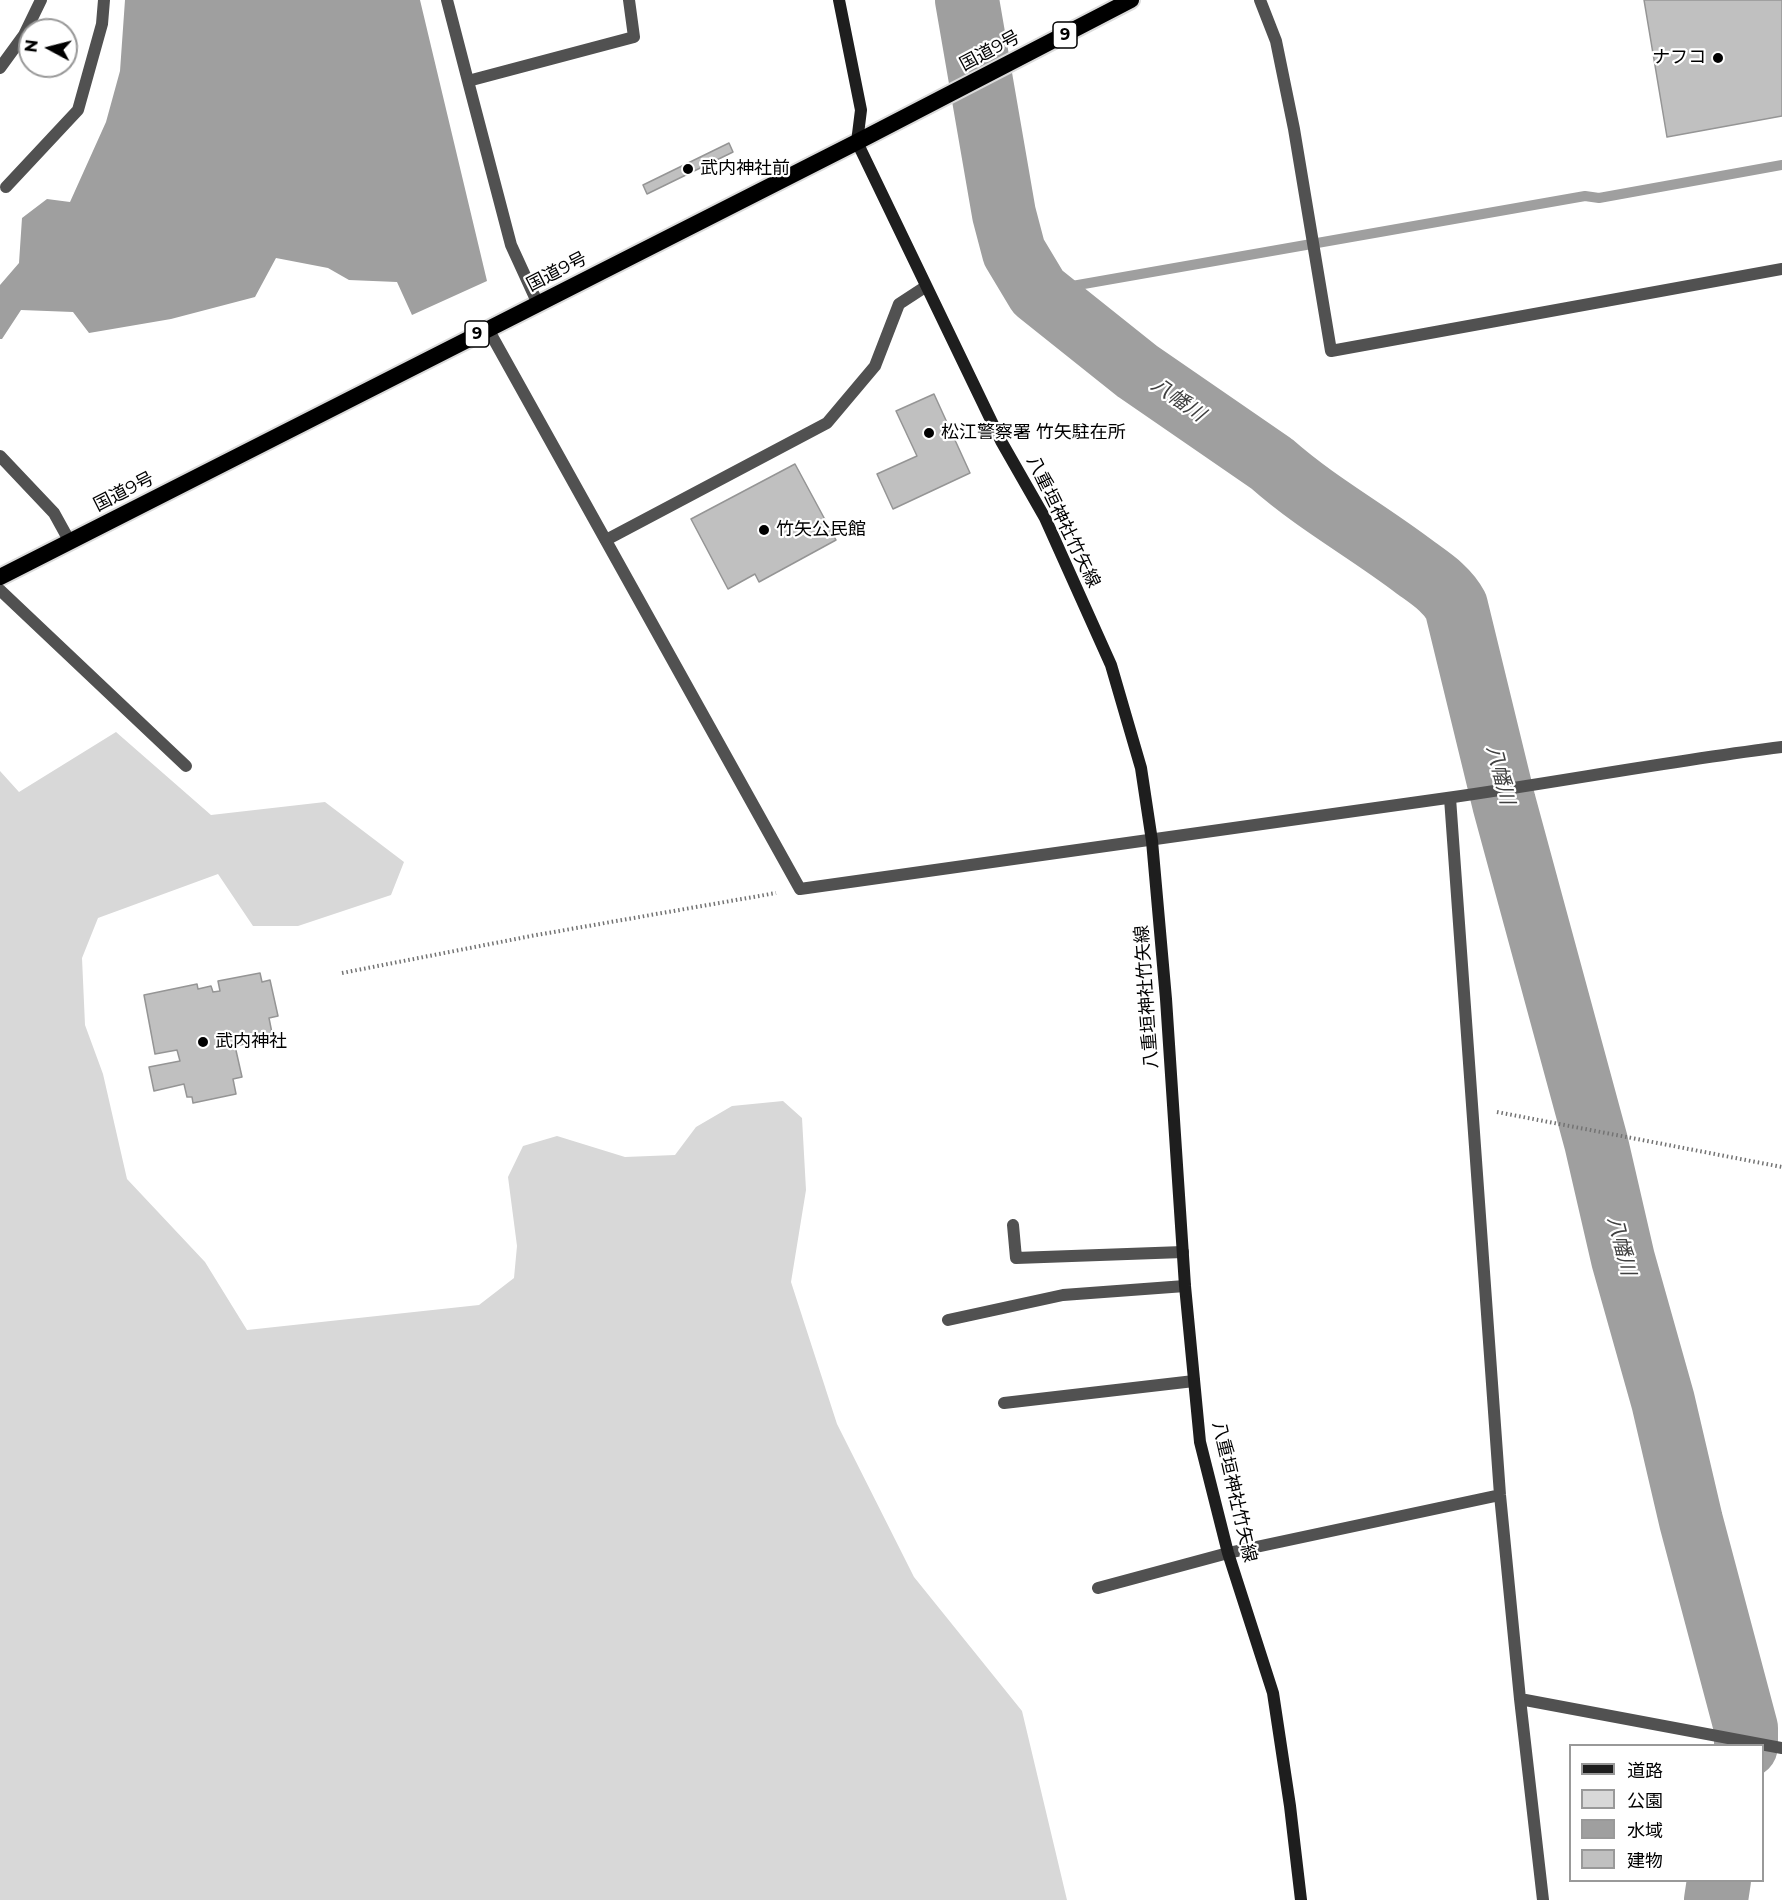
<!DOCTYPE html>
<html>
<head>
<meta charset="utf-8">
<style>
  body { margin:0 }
  #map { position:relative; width:1782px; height:1900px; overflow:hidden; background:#fff; font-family:Montserrat,"Noto Sans JP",sans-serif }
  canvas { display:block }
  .legend { position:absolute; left:1569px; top:1744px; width:195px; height:138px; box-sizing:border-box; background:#fff; border:2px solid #999; margin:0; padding:8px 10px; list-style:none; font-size:18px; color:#000 }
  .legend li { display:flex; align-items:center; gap:12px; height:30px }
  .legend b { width:30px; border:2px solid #999 }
  .north { position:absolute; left:18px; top:18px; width:60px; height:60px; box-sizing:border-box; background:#fff; border:2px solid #999; border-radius:50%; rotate:277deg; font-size:16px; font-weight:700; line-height:24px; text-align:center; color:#000 }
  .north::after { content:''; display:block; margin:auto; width:21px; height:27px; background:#000; clip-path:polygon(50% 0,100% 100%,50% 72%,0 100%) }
</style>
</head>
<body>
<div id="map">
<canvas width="1782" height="1900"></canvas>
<ul class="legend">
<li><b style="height:8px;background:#1e1e1e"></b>道路</li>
<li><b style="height:16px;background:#d8d8d8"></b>公園</li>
<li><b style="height:16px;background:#9f9f9f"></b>水域</li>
<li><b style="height:16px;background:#c0c0c0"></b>建物</li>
</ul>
<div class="north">N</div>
</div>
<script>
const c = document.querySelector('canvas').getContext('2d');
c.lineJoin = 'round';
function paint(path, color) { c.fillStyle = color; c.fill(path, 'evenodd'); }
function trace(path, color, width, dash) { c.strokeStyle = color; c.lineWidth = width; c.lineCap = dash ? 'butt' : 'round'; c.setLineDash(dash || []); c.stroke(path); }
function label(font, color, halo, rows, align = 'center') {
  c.font = font + ' Montserrat,"Noto Sans JP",sans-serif'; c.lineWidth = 4.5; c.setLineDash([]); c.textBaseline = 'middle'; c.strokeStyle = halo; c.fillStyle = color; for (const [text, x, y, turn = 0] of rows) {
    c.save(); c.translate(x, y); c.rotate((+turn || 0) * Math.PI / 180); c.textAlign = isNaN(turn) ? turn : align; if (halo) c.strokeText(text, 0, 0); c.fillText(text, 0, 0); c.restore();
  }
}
paint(new Path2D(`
  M116,732L211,815L325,802L404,862L391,895L298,926H253L218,874L98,918L82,958L85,1025L103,1074L127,1179L205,1262L247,1330L479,1305L514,1278L517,1246L508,1177L523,1146L557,1136L625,1157L675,1155L696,1127L732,1106L783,1101L802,1118L806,1190L791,1282L837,1424L914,1577L1022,1711L1067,1900H0V771L19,792Z`), '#d8d8d8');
paint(new Path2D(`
  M125,0H420L487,281L412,315L397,282L349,280L328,268L276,258L255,297L171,319L89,333L73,312L21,310L2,339H0V285L19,263L22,218L47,199L70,202L106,122L120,71Z
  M950,0H976L982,35L959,49Z`), '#9f9f9f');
trace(new Path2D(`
  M1038,292L1585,196L1599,198L1782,165`), '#9f9f9f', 10);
trace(new Path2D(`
  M967,0L1004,214L1014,252L1038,292L1137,371L1272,464C1316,503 1369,532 1416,568C1431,579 1447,589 1456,606L1504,803L1596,1142L1623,1259L1663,1401L1691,1521L1746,1728V1746
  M1716,1900L1719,1880`), '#9f9f9f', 64);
const building = new Path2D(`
  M1644,0H1782V116L1667,137Z
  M729,143L733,152L647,194L643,185Z
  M934,394L970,473L893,509L877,474L917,456L896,411Z
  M795,464L836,540L759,582L755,574L728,589L691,519Z
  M260,973L262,982L270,980L278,1016L269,1018L273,1038L235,1046L242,1077L233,1079L236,1094L193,1103L192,1097H187L184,1084L154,1091L149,1067L180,1061L177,1050L155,1054L144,995L197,984L198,989L211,986L213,992L220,991L218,981Z`);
paint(building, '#c0c0c0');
trace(building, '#959595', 1.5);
const trunk = new Path2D(`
  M0,577L857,142L1131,0`);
trace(trunk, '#dbdbdb', 20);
trace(new Path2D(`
  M342,973L531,936L776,893
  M1497,1112L1782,1167`), '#737373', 4, [1.5, 3]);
trace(new Path2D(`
  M606,540L827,423L875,366L899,304L925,287
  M0,590L186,766
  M1013,1225L1016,1258L1183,1252
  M948,1320L1063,1295L1185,1286`), '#515151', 12);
trace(new Path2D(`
  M447,0L468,81L634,37L629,0
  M1260,0L1276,41L1294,129L1331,351L1782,269
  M0,68L24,35L41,0
  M468,81L511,245L538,304
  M6,187L78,110L102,24L104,0
  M488,329L800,889C1015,860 1231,830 1447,798C1559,782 1670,761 1782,747
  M0,456L54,513L70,542
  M1450,798L1500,1495L1520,1699L1543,1900
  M1004,1403L1194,1381
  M1098,1588L1228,1553L1500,1495
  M1520,1699L1782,1748`), '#515151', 12);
trace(new Path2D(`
  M839,0L861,110L857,142L1001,441L1045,518L1111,665L1141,768L1152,841L1166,999L1185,1286L1200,1442L1228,1553L1273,1693L1290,1806L1301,1900`), '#1e1e1e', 12);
trace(trunk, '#000', 16);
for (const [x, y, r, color] of [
  [1718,58,6,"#000"],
  [688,169,6,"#000"],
  [929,433,6,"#000"],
  [764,530,6,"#000"],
  [203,1042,6,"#000"]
]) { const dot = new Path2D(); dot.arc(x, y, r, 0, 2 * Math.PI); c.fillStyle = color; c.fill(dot); trace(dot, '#fff', 2); }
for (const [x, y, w] of [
  [1065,35,24],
  [477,334,24]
]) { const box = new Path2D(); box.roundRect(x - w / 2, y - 13, w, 26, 4.5); c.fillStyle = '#fff'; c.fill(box); trace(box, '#000', 1.5); }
label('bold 16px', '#000', null, [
  ["9",1065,35],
  ["9",477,334]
]);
label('18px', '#000', '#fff', [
  ["国道9号",990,51,-28],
  ["国道9号",557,272,-27],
  ["国道9号",124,492,-27],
  ["八重垣神社竹矢線",1063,522,64],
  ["八重垣神社竹矢線",1147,997,-94],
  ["八重垣神社竹矢線",1234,1492,77]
]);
label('18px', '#000', '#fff', [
  ["ナフコ",1706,58,"right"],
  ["武内神社前",700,169],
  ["松江警察署 竹矢駐在所",941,433],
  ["竹矢公民館",776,530],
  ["武内神社",215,1042]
], 'left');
label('italic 20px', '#404040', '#fff', [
  ["八幡川",1178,400,35],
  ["八幡川",1500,775,76],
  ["八幡川",1621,1246,76]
]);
</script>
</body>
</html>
